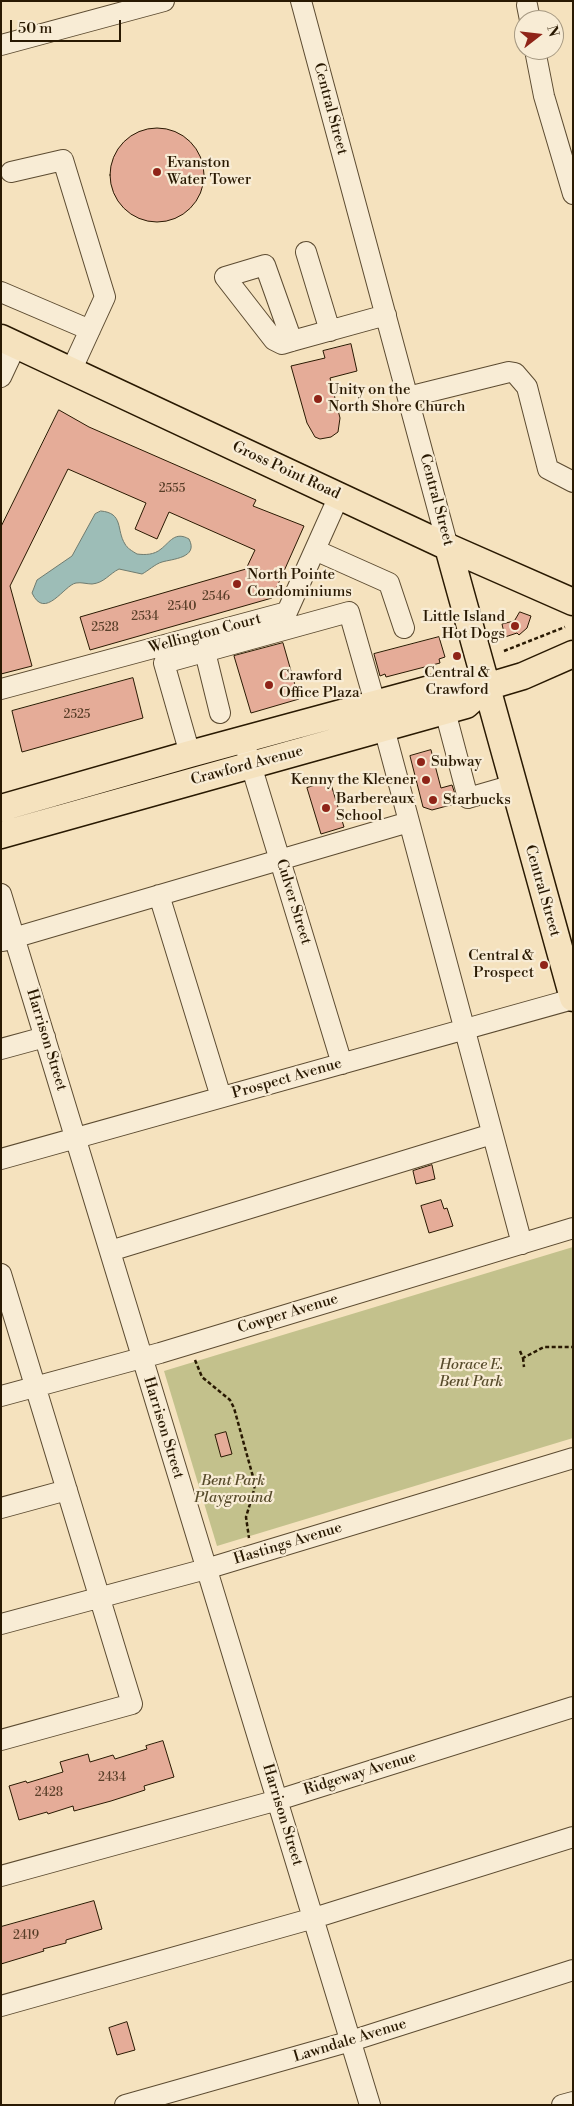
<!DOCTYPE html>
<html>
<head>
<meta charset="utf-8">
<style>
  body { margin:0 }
  #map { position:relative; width:574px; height:2106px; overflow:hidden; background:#f5e2be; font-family:"Libre Bodoni",serif }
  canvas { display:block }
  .frame { position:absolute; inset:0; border:2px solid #291902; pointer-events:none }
  .north { position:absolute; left:514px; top:10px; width:50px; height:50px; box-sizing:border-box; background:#f8ecd5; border:1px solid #a59881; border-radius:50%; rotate:74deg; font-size:14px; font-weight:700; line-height:20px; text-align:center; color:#291902 }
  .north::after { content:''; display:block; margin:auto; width:18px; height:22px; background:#8f2418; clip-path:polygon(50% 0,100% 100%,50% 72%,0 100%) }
  .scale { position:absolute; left:10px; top:20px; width:111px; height:22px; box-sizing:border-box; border:2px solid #291902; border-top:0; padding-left:6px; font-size:15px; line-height:18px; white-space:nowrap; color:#291902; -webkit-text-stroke:4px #f8ecd5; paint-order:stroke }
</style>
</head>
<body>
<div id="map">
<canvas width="574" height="2106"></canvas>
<div class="frame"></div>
<div class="north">N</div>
<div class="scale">50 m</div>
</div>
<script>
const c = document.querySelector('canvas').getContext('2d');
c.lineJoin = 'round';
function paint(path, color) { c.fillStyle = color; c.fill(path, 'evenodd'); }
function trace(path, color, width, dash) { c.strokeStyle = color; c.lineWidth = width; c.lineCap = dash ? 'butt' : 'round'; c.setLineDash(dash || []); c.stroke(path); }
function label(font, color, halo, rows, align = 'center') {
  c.font = font + ' "Libre Bodoni",serif'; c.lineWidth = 4.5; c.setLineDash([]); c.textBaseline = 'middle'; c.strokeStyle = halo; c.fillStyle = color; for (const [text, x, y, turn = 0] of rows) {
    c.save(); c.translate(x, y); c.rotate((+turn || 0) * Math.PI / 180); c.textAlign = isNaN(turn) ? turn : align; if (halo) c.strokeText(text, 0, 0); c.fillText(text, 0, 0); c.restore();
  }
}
paint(new Path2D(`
  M573,1247V1438L217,1546L164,1371Z`), '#c3c18c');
const water = new Path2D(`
  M101,511C124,513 116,530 125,544C127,548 132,551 137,554C145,555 154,555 161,549C170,542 175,531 189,539C199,558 172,559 162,562C155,564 148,571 142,574L119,569C109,574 104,583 92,584C87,584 81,582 76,583C64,585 45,621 32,593L37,580L72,556L95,514Z`);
paint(water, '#9dbdb7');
trace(water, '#6f7b6f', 1);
const building = new Path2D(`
  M110 175a47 47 0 1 1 94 0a47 47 0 1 1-94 0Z
  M351,344L357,371L330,378L340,418L338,432L331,437L320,439L315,437L307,423L291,366L325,358L323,351Z
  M59,410L89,427L256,500L253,506L304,526L272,598L90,650L80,617L246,569L255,550L169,512L157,539L135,529L146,503L68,469L10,586L32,666L1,674V527Z
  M520,612L531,616L527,628L519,635L517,633L505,637L502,624L514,621Z
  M439,637L445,657L439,659L440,663L386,677L385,674L380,676L374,654Z
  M283,643L299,699L251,713L234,656Z
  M133,678L143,718L22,752L12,711Z
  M431,750L441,788L452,785L458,803L432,810L423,807L410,756Z
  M330,781L344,827L321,834L307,788Z
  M432,1165L435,1179L416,1184L413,1171Z
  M441,1200L444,1209L447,1208L453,1226L429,1233L421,1206Z
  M226,1432L232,1454L221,1457L215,1435Z
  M163,1741L174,1777L144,1786L145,1790L111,1801L74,1811L73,1806L48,1814L47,1812L19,1820L9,1786L26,1781L27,1783L63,1772L60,1762L88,1754L90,1762L113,1755L115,1759L147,1749L146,1746Z
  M94,1901L102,1929L66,1940V1943L43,1949L44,1951L1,1964V1927Z
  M127,2022L135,2050L117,2055L109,2028Z`);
paint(building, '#e5ac98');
trace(building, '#291902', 1);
const minor = new Path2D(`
  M301,1L448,547
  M527,5L530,20
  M1,45L164,1
  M535,50L544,96L573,194
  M11,172L63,160L105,297L71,371
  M306,252L330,331
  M1,292L90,330
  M292,341L265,265L225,277L274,340L282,344L292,341L386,315
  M1,377L16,345
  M408,397L509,372L515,373L527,387L548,469L573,482
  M315,550L389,583L404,628
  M205,652L220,713
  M1,689L287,612L339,496
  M445,711L468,798L513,785
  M384,728L522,1244
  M247,752L342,1064
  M190,754L164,663L349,612L375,703
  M1,894L370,2105
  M159,895L221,1097
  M3,941L409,822
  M1,1049L45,1037
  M1,1159L573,999
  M110,1251L492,1134
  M1,1274L132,1704L1,1740
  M1,1396L160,1353L573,1228
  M1,1508L67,1490
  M1,1624L206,1569L573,1458
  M1,1876L278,1800L573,1707
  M1,2006L314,1918L573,1837
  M125,2105L351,2041L573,1970
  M562,2105L573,2102`);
const major = new Path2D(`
  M1,338L448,547L573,602
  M448,547L573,998
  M1,808L190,754L452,683L486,687L523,676L573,654
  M1,835L466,705L486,687`);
trace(minor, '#5c4b31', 22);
trace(major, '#291902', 29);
trace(new Path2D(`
  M504,651L565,627
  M520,1351L523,1358L544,1347H573
  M523,1358L524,1367
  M195,1360L202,1377L230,1400L234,1408L255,1484L253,1494L246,1517L249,1538`), '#291902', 2.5, [4, 2.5]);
trace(minor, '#f8ecd5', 20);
trace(major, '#f5e2be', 26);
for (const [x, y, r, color] of [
  [157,172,5,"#8f2418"],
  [318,399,5,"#8f2418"],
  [237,584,5,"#8f2418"],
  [515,626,5,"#8f2418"],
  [457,656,5,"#8f2418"],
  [269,685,5,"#8f2418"],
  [421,762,5,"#8f2418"],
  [426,780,5,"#8f2418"],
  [433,800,5,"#8f2418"],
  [326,808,5,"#8f2418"],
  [544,965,5,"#8f2418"]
]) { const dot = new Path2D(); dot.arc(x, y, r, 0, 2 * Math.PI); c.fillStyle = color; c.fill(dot); trace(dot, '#f8ecd5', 2); }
label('12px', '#583e28', null, [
  ["2555",172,489],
  ["2546",216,597],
  ["2540",182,607],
  ["2534",145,617],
  ["2528",105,628],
  ["2525",77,715],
  ["2434",112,1778],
  ["2428",49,1793],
  ["2419",26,1936]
]);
label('15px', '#291902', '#f8ecd5', [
  ["Central Street",330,109,75],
  ["Gross Point Road",286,471,25],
  ["Central Street",436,500,75],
  ["Wellington Court",205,634,-15],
  ["Crawford Avenue",247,766,-15],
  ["Central Street",542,891,74],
  ["Culver Street",293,902,73],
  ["Harrison Street",46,1040,73],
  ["Prospect Avenue",287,1079,-16],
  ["Cowper Avenue",288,1314,-17],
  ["Harrison Street",163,1428,73],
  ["Hastings Avenue",288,1544,-17],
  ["Ridgeway Avenue",360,1774,-17],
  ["Harrison Street",282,1815,73],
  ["Lawndale Avenue",350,2041,-17]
]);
label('15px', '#291902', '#f8ecd5', [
  ["Evanston",167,163],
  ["Water Tower",167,180],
  ["Unity on the",328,390],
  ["North Shore Church",328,407],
  ["North Pointe",247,575],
  ["Condominiums",247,592],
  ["Little Island",505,617,"right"],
  ["Hot Dogs",505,634,"right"],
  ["Central &",457,673,"center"],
  ["Crawford",457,690,"center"],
  ["Crawford",279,676],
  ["Office Plaza",279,693],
  ["Subway",431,762],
  ["Kenny the Kleener",416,780,"right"],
  ["Barbereaux",336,799],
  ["School",336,816],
  ["Starbucks",443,800],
  ["Central &",534,956,"right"],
  ["Prospect",534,973,"right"]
], 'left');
label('italic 15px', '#574b2b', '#f8ecd5', [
  ["Horace E.",471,1365],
  ["Bent Park",471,1382],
  ["Bent Park",233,1481],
  ["Playground",233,1498]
]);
</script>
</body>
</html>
